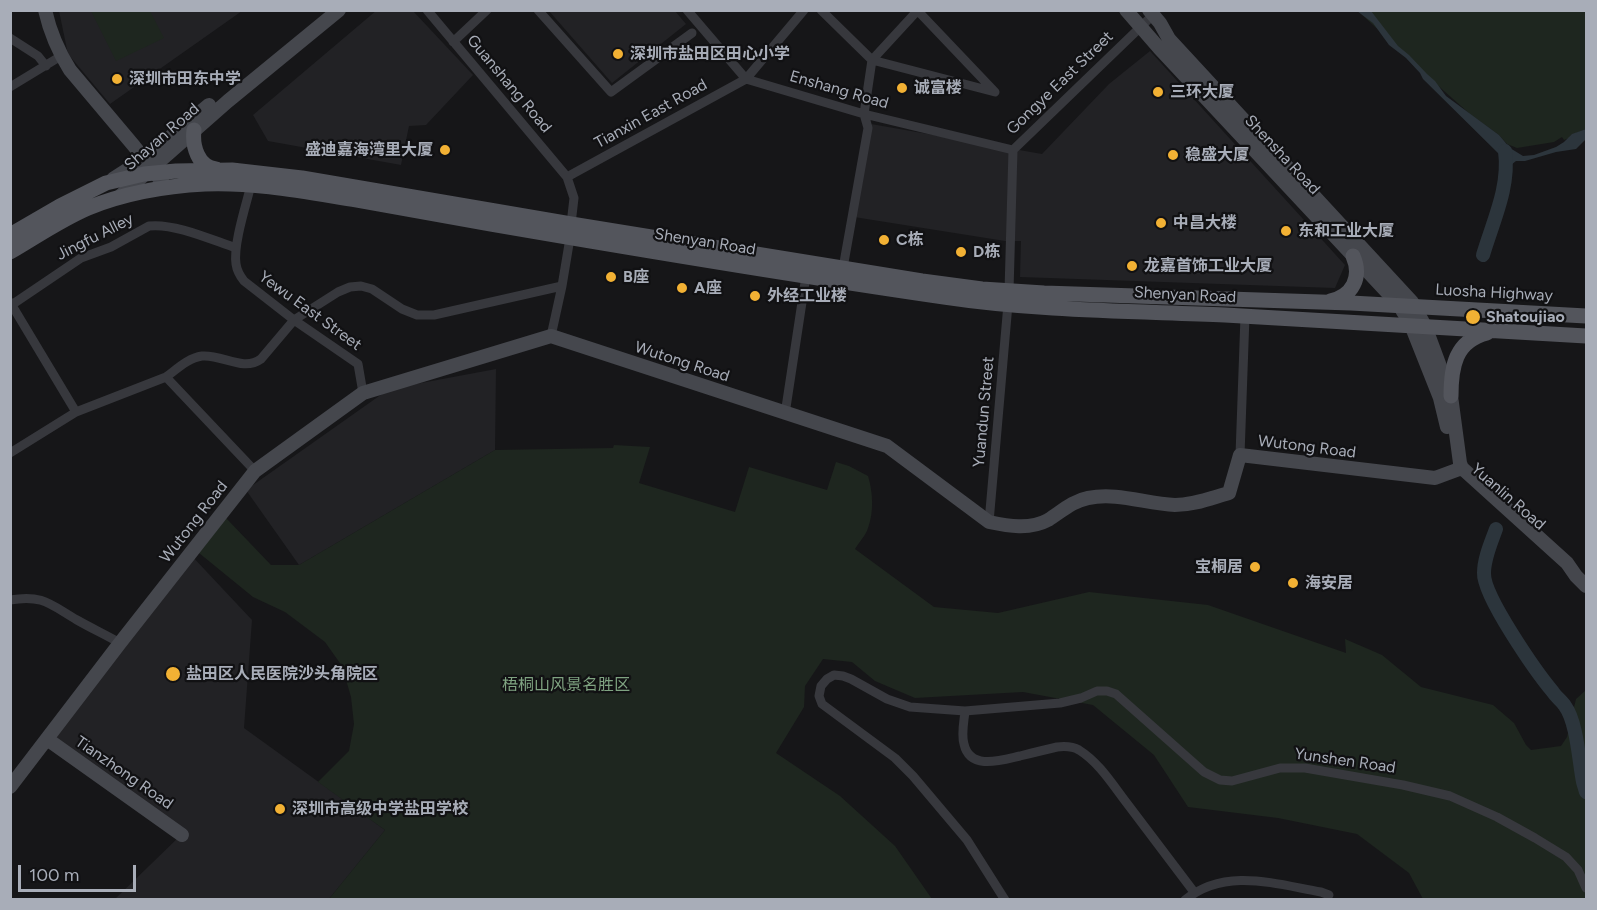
<!DOCTYPE html>
<html>
<head>
<meta charset="utf-8">
<style>
  body { margin:0 }
  #map { position:relative; width:1597px; height:910px; overflow:hidden; background:#161618; font-family:Figtree,sans-serif }
  canvas { display:block }
  .frame { position:absolute; inset:0; border:12px solid #a8adb8; pointer-events:none }
  .scale { position:absolute; left:18px; top:865px; width:118px; height:27px; box-sizing:border-box; border:3px solid #a8adb8; border-top:0; padding-left:8px; font-size:18px; line-height:21px; white-space:nowrap; color:#a8adb8; -webkit-text-stroke:4px #111113; paint-order:stroke }
</style>
</head>
<body>
<div id="map">
<canvas width="1597" height="910"></canvas>
<div class="frame"></div>
<div class="scale">100 m</div>
</div>
<script>
const c = document.querySelector('canvas').getContext('2d');
c.lineJoin = 'round';
function paint(path, color) { c.fillStyle = color; c.fill(path, 'evenodd'); }
function trace(path, color, width, dash) { c.strokeStyle = color; c.lineWidth = width; c.lineCap = dash ? 'butt' : 'round'; c.setLineDash(dash || []); c.stroke(path); }
function label(font, color, halo, rows, align = 'center') {
  c.font = font + ' Figtree,"Noto Sans SC",sans-serif'; c.lineWidth = 4.5; c.setLineDash([]); c.textBaseline = 'middle'; c.strokeStyle = halo; c.fillStyle = color; for (const [text, x, y, turn = 0] of rows) {
    c.save(); c.translate(x, y); c.rotate((+turn || 0) * Math.PI / 180); c.textAlign = isNaN(turn) ? turn : align; if (halo) c.strokeText(text, 0, 0); c.fillText(text, 0, 0); c.restore();
  }
}
paint(new Path2D(`
  M377,10L413,11L473,75L426,125L409,126L401,165L268,141L253,115Z
  M59,11H242L110,104L68,54Z
  M549,11H675L686,24L612,83Z
  M1150,51L1345,265L1335,288L1020,277L1021,241H1005L854,217L871,124L1042,154L1109,84Z
  M496,369L495,450L299,565L246,490L389,389Z
  M190,554L252,620L244,728L385,830L329,899H115L182,834L47,739Z`), '#222225');
paint(new Path2D(`
  M91,11H150L164,38L116,61Z
  M1358,11H1586V129L1571,135L1569,138L1564,140L1562,137L1554,142L1517,148L1507,144L1499,135L1470,114L1444,91Z
  M614,445L650,447L639,483L735,512L749,467L827,490L836,462L849,466L868,476C873,492 874,512 868,528C866,535 859,542 855,549L934,607L998,613L1089,592L1208,605L1346,653L1345,639L1382,655L1421,687L1493,705L1514,723L1526,745L1531,750L1561,746L1567,737L1576,699L1586,690V899H1423L1409,873L1357,834L1278,818L1188,807L1154,755L1093,705L1023,692L915,698L875,681L852,662L823,659L805,686L804,707L776,753L840,796L895,846L932,899H329L385,830L318,782L349,751L354,724L351,697L342,666L325,642L285,612L253,597L199,553L226,518L271,565H299L495,450L613,448Z`), '#1e261f');
paint(new Path2D(`
  M1357,11H1371L1398,46L1409,55L1427,74L1435,81L1446,96L1499,135L1510,148L1523,156L1534,155L1556,147L1564,142L1572,134L1586,129V139L1576,149L1556,152L1525,161H1516L1511,165L1501,159V156L1423,79L1420,73L1406,58L1389,45L1373,23Z`), '#2c353c');
trace(new Path2D(`
  M1483,255C1493,221 1510,187 1505,151
  M1496,529C1491,543 1484,558 1484,573C1483,596 1537,673 1553,692C1556,697 1562,701 1565,706C1577,722 1579,762 1583,782L1586,792`), '#2c353c', 14);
trace(new Path2D(`
  M427,10L567,177
  M538,10L611,92L692,33
  M687,10L746,79L864,114L1013,150
  M821,10L872,60L995,92
  M917,10L995,92
  M10,38L38,56L46,66
  M453,42L487,10
  M10,87L61,56
  M251,185C246,205 233,245 236,264C237,271 240,276 244,281L294,320L358,364L363,393
  M571,224L574,198L567,177L746,79L804,10
  M843,268L868,128L864,114L872,60L918,10
  M1009,291L1013,150L1153,15
  M10,302L76,412
  M10,306L81,258L111,247L149,226C175,223 212,240 236,248
  M551,336L562,286L570,238
  M166,377C177,369 188,358 202,356C222,354 243,372 261,359L294,320L338,292L350,287L361,286L372,289L402,309L417,315H434L562,286
  M785,414L806,276
  M10,453L76,412L166,377L255,471
  M1240,455L1245,316
  M989,522L1008,304
  M10,600C43,594 51,605 77,620C91,628 106,635 120,643
  M965,711C964,722 961,734 964,744C970,771 1002,760 1020,756C1032,753 1044,750 1057,747C1065,746 1072,746 1079,750C1100,763 1114,787 1129,806C1151,835 1172,863 1194,892
  M1005,900L967,840L913,776L895,758L822,704L819,696L821,686L827,679L834,675L843,676L851,679L887,699L910,707L965,711L1060,703L1081,698L1097,691H1107L1116,694L1204,772L1220,780L1232,781L1280,768H1305L1403,785L1450,796L1497,817L1535,838L1566,857L1578,870L1586,888
  M1185,900C1225,867 1275,884 1321,892L1329,895`), '#37383d', 9);
trace(new Path2D(`
  M45,10C50,32 58,51 70,70L134,146L166,187
  M1126,10L1159,48L1399,305L1411,325L1440,398L1447,427
  M1149,10L1160,23L1169,39L1412,302L1425,326L1451,396L1460,463L1462,468L1567,563L1576,576L1586,586
  M113,179L144,159L209,105
  M119,197L228,101L339,10
  M47,739L182,835
  M10,787L120,643L255,471L363,393L551,336L887,446L989,522C1008,526 1030,530 1048,520C1061,512 1072,501 1088,498C1118,492 1146,504 1175,505C1194,505 1211,498 1229,493L1240,455L1435,478L1462,468`), '#45474d', 14);
trace(new Path2D(`
  M194,130C192,146 198,167 216,169
  M10,235L60,206L106,183L144,174L176,171L232,170L302,178L571,224L922,281L982,289L1044,293L1351,303L1586,316
  M10,252C36,237 60,220 88,208C125,193 165,186 205,184C256,182 306,192 357,200C402,208 447,216 491,224C642,250 793,275 944,297C1037,311 1132,311 1225,315C1346,321 1466,329 1586,336
  M1330,301C1353,296 1362,277 1353,256
  M1451,396C1451,367 1455,341 1487,333`), '#53555c', 15);
for (const [x, y, r, color] of [
  [618,54,6,"#f2b134"],
  [117,79,6,"#f2b134"],
  [902,88,6,"#f2b134"],
  [1158,92,6,"#f2b134"],
  [445,150,6,"#f2b134"],
  [1173,155,6,"#f2b134"],
  [1161,223,6,"#f2b134"],
  [1286,231,6,"#f2b134"],
  [884,240,6,"#f2b134"],
  [961,252,6,"#f2b134"],
  [1132,266,6,"#f2b134"],
  [611,277,6,"#f2b134"],
  [682,288,6,"#f2b134"],
  [755,296,6,"#f2b134"],
  [1473,317,8,"#f2b134"],
  [1255,567,6,"#f2b134"],
  [1293,583,6,"#f2b134"],
  [173,674,8,"#f2b134"],
  [280,809,6,"#f2b134"]
]) { const dot = new Path2D(); dot.arc(x, y, r, 0, 2 * Math.PI); c.fillStyle = color; c.fill(dot); trace(dot, '#111113', 2); }
label('bold 16px', '#a8adb8', '#111113', [
  ["深圳市盐田区田心小学",630,54],
  ["深圳市田东中学",129,79],
  ["诚富楼",914,88],
  ["三环大厦",1170,92],
  ["盛迪嘉海湾里大厦",433,150,"right"],
  ["稳盛大厦",1185,155],
  ["中昌大楼",1173,223],
  ["东和工业大厦",1298,231],
  ["C栋",896,240],
  ["D栋",973,252],
  ["龙嘉首饰工业大厦",1144,266],
  ["B座",623,277],
  ["A座",694,288],
  ["外经工业楼",767,296],
  ["Shatoujiao",1486,317],
  ["宝桐居",1243,567,"right"],
  ["海安居",1305,583],
  ["盐田区人民医院沙头角院区",186,674],
  ["深圳市高级中学盐田学校",292,809]
], 'left');
label('16px', '#a8adb8', '#111113', [
  ["Gongye East Street",1060,83,-44],
  ["Guanshang Road",509,84,50],
  ["Enshang Road",839,90,16],
  ["Tianxin East Road",651,114,-29],
  ["Shayan Road",162,137,-41],
  ["Shensha Road",1282,155,47],
  ["Jingfu Alley",95,237,-27],
  ["Shenyan Road",705,242,9],
  ["Luosha Highway",1494,293,3],
  ["Shenyan Road",1185,295,3],
  ["Yewu East Street",310,311,36],
  ["Wutong Road",682,362,18],
  ["Yuandun Street",984,412,-85],
  ["Wutong Road",1307,447,7],
  ["Yuanlin Road",1508,497,41],
  ["Wutong Road",194,522,-52],
  ["Yunshen Road",1345,761,8],
  ["Tianzhong Road",124,773,35]
]);
label('16px', '#7fa381', '#111113', [
  ["梧桐山风景名胜区",566,685]
]);
</script>
</body>
</html>
